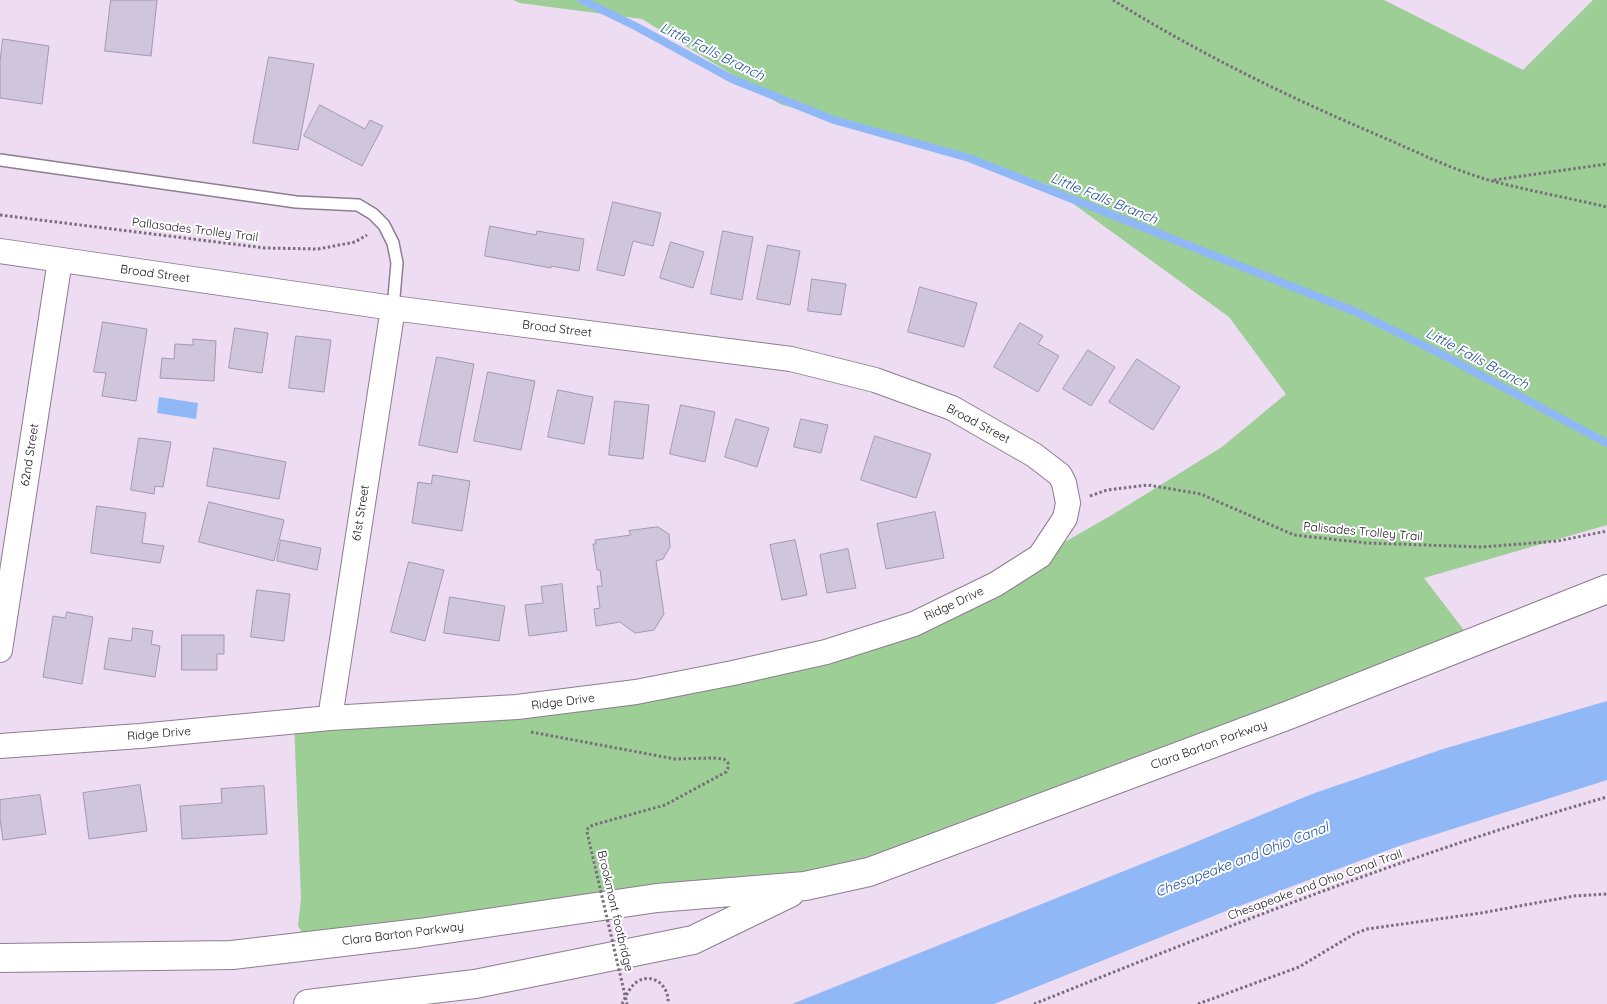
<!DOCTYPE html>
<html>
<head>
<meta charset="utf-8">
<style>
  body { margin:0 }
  canvas { display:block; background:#eedcf2 }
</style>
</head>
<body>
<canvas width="1607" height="1004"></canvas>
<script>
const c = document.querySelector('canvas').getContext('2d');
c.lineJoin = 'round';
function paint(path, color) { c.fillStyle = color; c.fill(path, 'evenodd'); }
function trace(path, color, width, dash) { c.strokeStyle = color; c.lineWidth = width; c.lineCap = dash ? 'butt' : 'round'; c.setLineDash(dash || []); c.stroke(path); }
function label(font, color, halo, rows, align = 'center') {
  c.font = font + ' Quicksand,sans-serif'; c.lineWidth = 4; c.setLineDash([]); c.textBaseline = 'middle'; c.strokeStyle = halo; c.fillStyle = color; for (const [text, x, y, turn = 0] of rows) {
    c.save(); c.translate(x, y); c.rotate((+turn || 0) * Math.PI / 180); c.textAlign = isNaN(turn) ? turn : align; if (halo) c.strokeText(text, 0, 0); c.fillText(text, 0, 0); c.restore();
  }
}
paint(new Path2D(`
  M513,0H1384L1523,70L1593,0H1607V525L1424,578L1473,642L869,872L311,946L298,926L301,898L294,722L517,707L914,624L1040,556L1112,515L1222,447L1286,394L1229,317L1046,184L780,104L642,19L520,3Z`), '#9cce96');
paint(new Path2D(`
  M159,397L198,403L196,419L157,413Z
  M1607,701V780L1399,846L1221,913L994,1004H792L1179,849L1312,794L1443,749Z`), '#90b8f6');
trace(new Path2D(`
  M582,0L637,27L732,79L834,120L969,158L1356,312L1441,354L1607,443`), '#90b8f6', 8);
const building = new Path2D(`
  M111,0H157L151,56L105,51Z
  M3,39L49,46L42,104L0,98V62Z
  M269,57L314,64L298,150L253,143Z
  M320,105L365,129L370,120L383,126L362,166L304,136Z
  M613,202L661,213L653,246L633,241L624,276L597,270Z
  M490,226L536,235L537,231L584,239L579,271L551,266V268L485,256Z
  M723,231L753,237L742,300L711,294Z
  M671,242L704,252L693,288L660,278Z
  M768,245L800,251L790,305L757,299Z
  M812,279L846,284L841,315L808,311Z
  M920,287L977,303L964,347L908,332Z
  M103,322L147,329L136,401L102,396L106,373L94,372Z
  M1020,323L1043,336L1038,344L1059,356L1038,392L994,367Z
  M235,328L268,333L262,373L229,368Z
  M296,336L331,340L324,392L289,388Z
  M193,339L216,341L214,381L160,378L162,358L174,359L175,344L193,345Z
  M1088,350L1115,367L1091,406L1063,389Z
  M437,357L474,364L457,453L419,445Z
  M1137,359L1180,387L1153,430L1109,402Z
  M488,372L535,381L521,450L474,441Z
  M558,390L593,397L584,444L548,437Z
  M615,401L649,405L643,459L609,455Z
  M681,405L715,412L705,462L670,454Z
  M736,419L769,428L757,467L725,457Z
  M801,419L828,425L821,453L794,447Z
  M875,436L931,454L916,498L861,480Z
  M139,438L171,442L163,487L155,486L154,494L131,490Z
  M214,448L286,462L279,499L207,486Z
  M433,475L470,481L462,531L412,523L418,482L431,484Z
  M209,502L284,520L274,561L199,542Z
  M97,506L146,513L142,543L164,546L160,563L91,553Z
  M935,512L944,558L886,569L877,524Z
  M658,527L669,534L670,547L663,559L656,561L664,614L654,630L635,633L620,622L596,626L594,609L600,608L597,586H602L600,570H597L593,544H596L595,540L631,535L629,531Z
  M281,540L321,548L317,570L277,561Z
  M795,540L807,595L782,600L770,545Z
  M848,549L856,588L827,593L820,555Z
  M409,562L444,570L425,641L391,632Z
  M562,584L567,631L529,636L525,605L543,603L541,587Z
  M257,590L290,594L284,641L251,637Z
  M450,597L505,606L499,641L444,633Z
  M67,612L93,617L82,684L43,677L53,616L65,618Z
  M133,628L153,631L151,644L160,646L155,677L104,669L109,638L131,641Z
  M182,635H224V654H217V670H182Z
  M140,785L147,831L89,839L83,793Z
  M264,786L267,834L182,839L180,806L222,803L221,789Z
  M40,795L46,834L3,840L0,819V800Z`);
paint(building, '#cfc5dd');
trace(building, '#a299b0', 1);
const lane = new Path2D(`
  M0,160L296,202L358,205L373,214L384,225L393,243L397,263L393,308`);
const street = new Path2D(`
  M0,251L393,308L791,359L875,380L952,408L1034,455L1060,475L1064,483L1068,503L1065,518L1040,556L996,584L914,624L826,652L733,673L636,692L517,707L330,718L140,736L0,746
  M0,650L60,260
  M330,718L393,308`);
const highway = new Path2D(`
  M0,958L232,955L419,933L657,898L805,886L869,872L1289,715L1607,589
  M308,1004L475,984L693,940L790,893`);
trace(lane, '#8e7d91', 14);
trace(street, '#8e7d91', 26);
trace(highway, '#8e7d91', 30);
trace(new Path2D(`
  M1113,0C1200,54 1292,99 1387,139C1421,154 1456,171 1492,181C1530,191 1569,198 1607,207
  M1494,180L1607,164
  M0,215L265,248L318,249L355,242L367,235
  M1090,496L1107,490L1148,485L1201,494L1294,535L1367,543L1482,547L1558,541L1607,531
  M531,732L675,759L713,758L724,759L728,763V768L726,772L665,805L593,825L588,828L587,832
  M622,1004C626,996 630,986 638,981C655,972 670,988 668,1004
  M1034,1004C1223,928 1411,853 1607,797
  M1198,1004L1299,967L1354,934L1367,929L1481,913L1574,896L1607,894`), '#796d7b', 3, [2.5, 2.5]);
trace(lane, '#fff', 11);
trace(street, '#fff', 24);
trace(highway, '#fff', 28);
trace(new Path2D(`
  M587,832L627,1004`), '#796d7b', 3, [2.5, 2.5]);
label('12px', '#19121a', '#fff', [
  ["Pallasades Trolley Trail",195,230,7],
  ["Broad Street",155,274,8],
  ["Broad Street",557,329,7],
  ["Broad Street",978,424,28],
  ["62nd Street",30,455,-81],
  ["61st Street",361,513,-81],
  ["Palisades Trolley Trail",1363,532,5],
  ["Ridge Drive",954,604,-25],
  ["Ridge Drive",563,702,-7],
  ["Ridge Drive",159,734,-5],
  ["Clara Barton Parkway",1209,745,-20],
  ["Chesapeake and Ohio Canal Trail",1315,885,-20],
  ["Brookmont footbridge",615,911,77],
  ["Clara Barton Parkway",403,934,-7]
]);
label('italic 14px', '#215099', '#fff', [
  ["Little Falls Branch",712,52,26],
  ["Little Falls Branch",1104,199,22],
  ["Little Falls Branch",1477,359,28],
  ["Chesapeake and Ohio Canal",1242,860,-21]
]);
</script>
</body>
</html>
